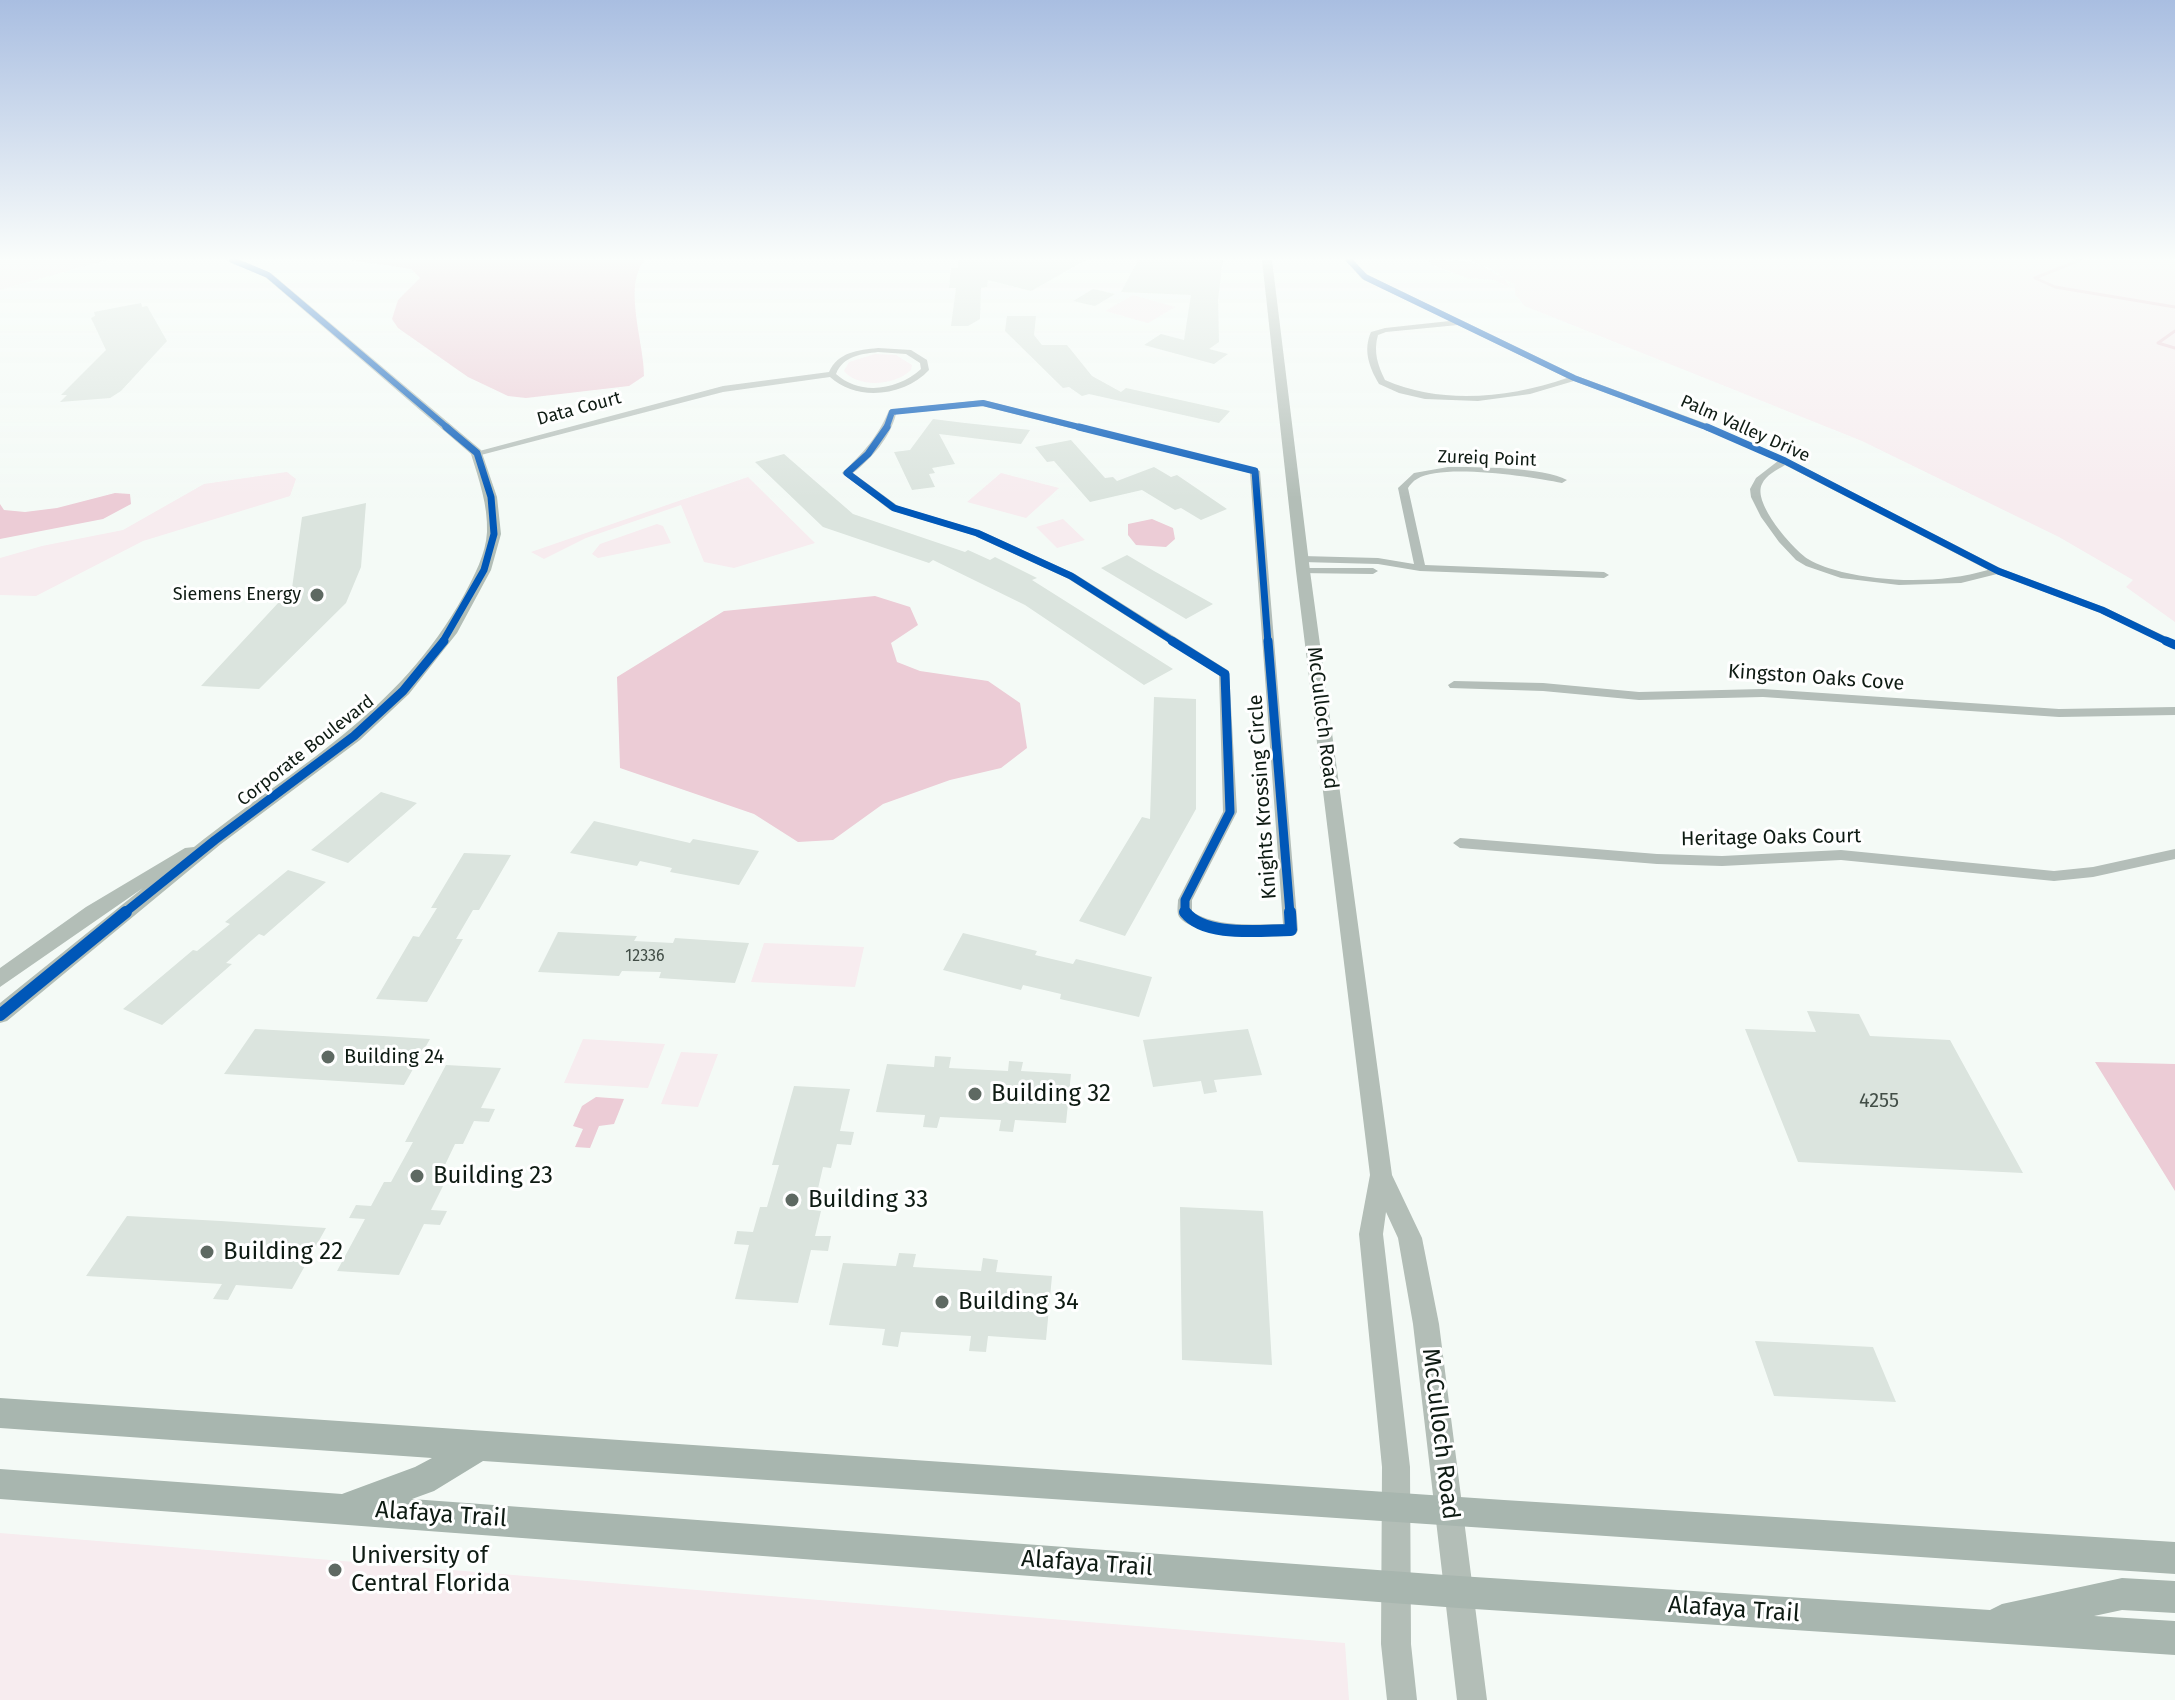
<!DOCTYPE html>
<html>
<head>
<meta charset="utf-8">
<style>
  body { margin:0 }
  canvas { display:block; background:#f4faf6 }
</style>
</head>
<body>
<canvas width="2175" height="1700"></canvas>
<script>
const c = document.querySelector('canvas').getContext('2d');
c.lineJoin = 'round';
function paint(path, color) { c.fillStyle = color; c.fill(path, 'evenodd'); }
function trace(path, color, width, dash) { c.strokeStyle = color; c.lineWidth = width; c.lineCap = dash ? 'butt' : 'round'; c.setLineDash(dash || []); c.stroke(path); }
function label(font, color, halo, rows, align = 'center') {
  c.font = font + ' "Fira Sans",sans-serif'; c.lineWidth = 6; c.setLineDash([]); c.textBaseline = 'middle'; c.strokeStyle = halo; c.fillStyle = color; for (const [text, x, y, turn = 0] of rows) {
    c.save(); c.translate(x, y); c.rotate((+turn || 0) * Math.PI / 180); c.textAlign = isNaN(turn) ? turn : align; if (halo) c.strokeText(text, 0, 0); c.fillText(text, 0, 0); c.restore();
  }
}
paint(new Path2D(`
  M0,260H106L0,290Z
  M1429,260C1455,260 1498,260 1510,288L1494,280L1467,278L1432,265Z
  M1472,260H2175V622L2126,587L2133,580L2059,537L1862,441L1525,306L1515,295V285Z
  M1133,295L1175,307L1148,323L1105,311Z
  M875,354L896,355L912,365L911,370C896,385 859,389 844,371L849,362Z
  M287,472L296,479L290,496L143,541L36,596L0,595V558L42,546L123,530L204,484Z
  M1001,473L1059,488L1026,518L967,502Z
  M748,477L815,543L734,568L704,562L681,505L586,538L544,559L531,552Z
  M1063,519L1085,540L1057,548L1036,527Z
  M657,524L663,526L671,543L598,558L592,554L600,544Z
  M764,943L864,947L855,987L751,982Z
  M583,1039L665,1044L648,1088L564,1083Z
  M681,1052L718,1054L698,1107L661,1104Z
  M0,1533L1345,1643L1349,1700H0Z`), '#f7ecef');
paint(new Path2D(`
  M351,260H645C622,285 645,345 644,376L629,386L526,398L508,396L468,377L398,328L392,319L398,300L420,278L411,269Z
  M115,493L130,494L131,504L103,519L0,539V504L4,510L25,512L57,508Z
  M1152,519L1173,528L1175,539L1166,547L1136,545L1128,535V524Z
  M875,596L910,607L918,625L891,643L897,662L920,671L988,681L1020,703L1027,748L1001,768L950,780L883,804L833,840L798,842L754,814L620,768L617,677L724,611Z
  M2095,1062L2175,1064V1191Z
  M596,1097L624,1099L614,1124L599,1126L590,1148L575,1147L583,1129L573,1126L582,1106Z`), '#ecccd6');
trace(new Path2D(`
  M2080,260L2035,278L2055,287L2175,307
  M2175,331L2158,343L2175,348`), '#ecccd6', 3);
paint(new Path2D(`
  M958,260H1086L1031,291L988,280L987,287L981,288L980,319L968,326H951L956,288H949L951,268H958Z
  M1138,260H1223L1218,300L1219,342L1209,349L1228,354L1214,364L1144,345L1161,334L1184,340L1191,295L1121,292Z
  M1093,289L1115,294L1095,306L1073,301Z
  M141,303L142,307L147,306L167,341L121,391L110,398L60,402L67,395H61L106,350L91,318L95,316L94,312Z
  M1007,316H1036L1034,335L1042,345H1067L1092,376L1121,392L1126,388L1230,411L1219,423L1089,394L1082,396L1069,387L1063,388L1005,331Z
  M933,419L965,423L1030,430L1021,444L939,434L955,464L932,468L935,473L929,474L935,487L912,490L894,452L910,450Z
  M1071,440L1105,478L1113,477L1117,481L1154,467L1171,477L1177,475L1227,509L1201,520L1181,508L1175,510L1142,490L1090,502L1054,461L1047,462L1035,447Z
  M784,454L853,514L965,552L968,550L990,560L995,557L1037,578L1032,580L1173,669L1144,685L1025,605L933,560L929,563L823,527L755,462Z
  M366,503L361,567L346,603L259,689L201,686L292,588L302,517Z
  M1127,555L1154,571L1213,604L1186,619L1101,568Z
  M1154,697L1196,699V809L1125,936L1079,921L1142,817L1150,819Z
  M381,792L417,803L348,863L311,850Z
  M594,821L690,843L693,839L759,851L739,885L670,872L672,868L640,861L637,866L570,853Z
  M464,853L511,855L479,910H473L456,939H463L427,1002L376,999L413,936L419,937L437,908H431Z
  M288,870L326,882L264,936L259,934L252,940L226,963L232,964L162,1025L123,1009L193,950L197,951L230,924L225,922Z
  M558,932L637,936L634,941L673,943L675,938L749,943L735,983L659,978L661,972L622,971L619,976L538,972Z
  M963,933L1037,951L1035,955L1073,964L1076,959L1152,977L1139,1017L1060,999L1061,994L1023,985L1021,990L943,970Z
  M1807,1011L1859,1014L1870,1036L1950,1040L2023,1173L1798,1162L1745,1029L1816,1032Z
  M255,1029L383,1036L430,1039L404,1085L224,1074Z
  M1248,1029L1262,1075L1214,1080L1217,1092L1204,1094L1201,1081L1153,1087L1143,1040Z
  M935,1056L951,1057L949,1068L1008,1071L1009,1061L1023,1062L1021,1071L1071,1074L1066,1123L1015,1120L1013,1132L999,1131L1001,1120L940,1117L937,1128L923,1127L925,1115L876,1112L887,1064L934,1067Z
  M446,1065L501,1068L481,1108L495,1109L489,1122L474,1121L463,1144H455L435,1186H443L431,1210L447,1211L440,1225L424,1224L399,1275L337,1271L365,1219L349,1218L356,1205L371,1206L384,1182H391L413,1142H405Z
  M794,1086L850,1089L840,1131L854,1132L851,1145L837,1144L831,1168L823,1167L813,1210L821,1211L815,1236H831L828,1251L811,1250L798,1303L735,1299L749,1245L734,1244L737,1231L753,1232L760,1207H767L779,1165H772Z
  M1180,1207L1263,1211L1272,1365L1182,1360Z
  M127,1216L221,1221L326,1228L292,1289L236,1285L228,1300L213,1299L222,1284L86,1276Z
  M899,1253L916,1254L913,1267L981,1271L983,1258L998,1260L996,1272L1052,1276L1046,1340L988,1336L986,1352L969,1351L971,1336L901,1332L898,1347L882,1345L885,1329L829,1325L843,1263L896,1266Z
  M1755,1341L1873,1347L1896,1402L1774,1396Z`), '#dbe4de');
paint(new Path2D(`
  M1345,260H1353L1368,275L1577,376L1710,425L1788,459L2002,569L2106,608L2175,641V648L2098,612L1997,574L1961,583L1899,585L1841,578L1806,566L1796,560L1779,542L1761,517L1751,497L1750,489L1756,478L1778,461L1704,429L1574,381L1530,394L1478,401L1425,399L1399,393L1379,384C1369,367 1363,350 1371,332L1385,328L1450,321L1362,279ZM1458,325L1567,378C1509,398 1442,405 1385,380C1378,366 1373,352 1378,335L1386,332ZM1785,465L1988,570C1943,583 1889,583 1842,572C1831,569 1818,565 1808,559C1793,549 1752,503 1762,484C1766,475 1777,470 1785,465Z
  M878,348L911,350L927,360L929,370C905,396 857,402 830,377L723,392L477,456L472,453L723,386L829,372C838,352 858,350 878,348ZM878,352L906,354L920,363L921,369C898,390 860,396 836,374C843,356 861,354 878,352Z
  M983,400L1260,471L1298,930L1296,934C1275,940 1194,936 1180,918C1176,914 1178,905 1178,900L1223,812L1219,675L1067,578L973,535L890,510L842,473C863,453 878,437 889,410ZM983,406L1250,473L1283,924C1253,924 1220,928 1192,912V900L1237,812L1229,671L1075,574L981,531L898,506L853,473C872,458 890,438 896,414Z
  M1448,467C1476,467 1544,467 1567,480L1562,483C1532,477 1442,463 1417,479C1413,481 1410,485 1408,488L1425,565L1604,572L1609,575L1604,578L1420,571L1378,564L1302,562L1297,559L1302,556L1378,558L1414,564L1398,488L1414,473Z
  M1303,568H1373L1378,571L1373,574L1299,573V569Z
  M1454,681L1543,683L1639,692L1763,689L2059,709L2175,707V715L2059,717L1763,697L1639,700L1543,691L1450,688L1448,685Z
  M1460,838L1657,854L1722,856L1841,850L2054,871L2093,867L2175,849V859L2093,877L2054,881L1841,860L1722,866L1657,864L1460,848L1453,843Z`), '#b4beb9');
paint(new Path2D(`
  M227,260H240L271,273L481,450L497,497L501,534L491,570L457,633L409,694L360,740L221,844L7,1021L0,1023V1003L143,888L0,987V968L86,907L185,848L194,847C296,766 398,714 464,595C474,576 486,554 487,532C488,505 479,480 471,454L265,277Z
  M1262,260H1272L1310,571L1392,1175L1422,1238L1439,1324L1487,1700H1457L1413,1324L1398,1238L1386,1212L1383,1234L1410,1467L1411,1644L1417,1700H1387L1381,1644L1382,1467L1359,1234L1370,1175L1296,571Z`), '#b3beb7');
paint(new Path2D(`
  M0,1398L1504,1500L2175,1542V1574L483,1461L434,1491L412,1499L1459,1576L1990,1610L2002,1604L2122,1578L2175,1581V1613L2122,1610L2094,1616L2175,1621V1655L1459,1608L0,1499V1469L342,1494L415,1467L432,1458L0,1428Z`), '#a8b6af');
trace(new Path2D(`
  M232,260L268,275L449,429
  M1349,260L1365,277L1574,378L1711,429
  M886,429L892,412L983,403L1087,429`), '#0057b8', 6);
trace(new Path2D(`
  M887,427L868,454L847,473L894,508L977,533L1071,576L1176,643
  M1079,427L1255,471L1268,643
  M1707,427L1785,461L1998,571L2102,610L2170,643
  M442,643L484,570L494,534L491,497L477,453L446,427`), '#0057b8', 7);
trace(new Path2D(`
  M1172,641L1225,674L1230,812L1185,900V914
  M1268,641L1290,914
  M2166,641L2175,645
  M123,914L215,840L354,736L403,691L444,641`), '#0057b8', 9);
trace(new Path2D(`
  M1185,912C1205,938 1261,930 1291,930L1290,912
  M0,1015L126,912`), '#0057b8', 12);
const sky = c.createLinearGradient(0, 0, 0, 498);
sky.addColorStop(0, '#a9bee1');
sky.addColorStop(0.52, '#fafdfb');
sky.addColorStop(1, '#fafdfb00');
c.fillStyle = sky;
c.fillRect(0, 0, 2175, 498);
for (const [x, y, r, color] of [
  [317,595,8,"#5e6962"],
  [328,1057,8,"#5e6962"],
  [975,1094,8,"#5e6962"],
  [417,1176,8,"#5e6962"],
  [792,1200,8,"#5e6962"],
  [207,1252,8,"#5e6962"],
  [942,1302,8,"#5e6962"],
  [335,1570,8,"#5e6962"]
]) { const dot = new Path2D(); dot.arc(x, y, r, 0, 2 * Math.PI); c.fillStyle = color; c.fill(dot); trace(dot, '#fff', 3); }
label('16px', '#424e47', null, [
  ["12336",645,957]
]);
label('18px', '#0e1b13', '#fff', [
  ["Data Court",579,409,-15],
  ["Palm Valley Drive",1745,429,24],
  ["Zureiq Point",1487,459,2],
  ["Corporate Boulevard",306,751,-38]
]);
label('18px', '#0e1b13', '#fff', [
  ["Siemens Energy",301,595]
], 'right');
label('20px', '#0e1b13', '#fff', [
  ["Kingston Oaks Cove",1816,678,4],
  ["McCulloch Road",1322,718,83],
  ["Knights Krossing Circle",1263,797,-94],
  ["Heritage Oaks Court",1771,838,-1]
]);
label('20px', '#0e1b13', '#fff', [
  ["Building 24",344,1057]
], 'left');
label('20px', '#424e47', null, [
  ["4255",1879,1101]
]);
label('24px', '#0e1b13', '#fff', [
  ["Building 32",991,1094],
  ["Building 23",433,1176],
  ["Building 33",808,1200],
  ["Building 22",223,1252],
  ["Building 34",958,1302],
  ["University of",351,1556],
  ["Central Florida",351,1584]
], 'left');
label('24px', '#0e1b13', '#fff', [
  ["McCulloch Road",1440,1434,83],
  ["Alafaya Trail",441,1515,4],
  ["Alafaya Trail",1087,1564,4],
  ["Alafaya Trail",1734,1610,4]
]);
</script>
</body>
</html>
